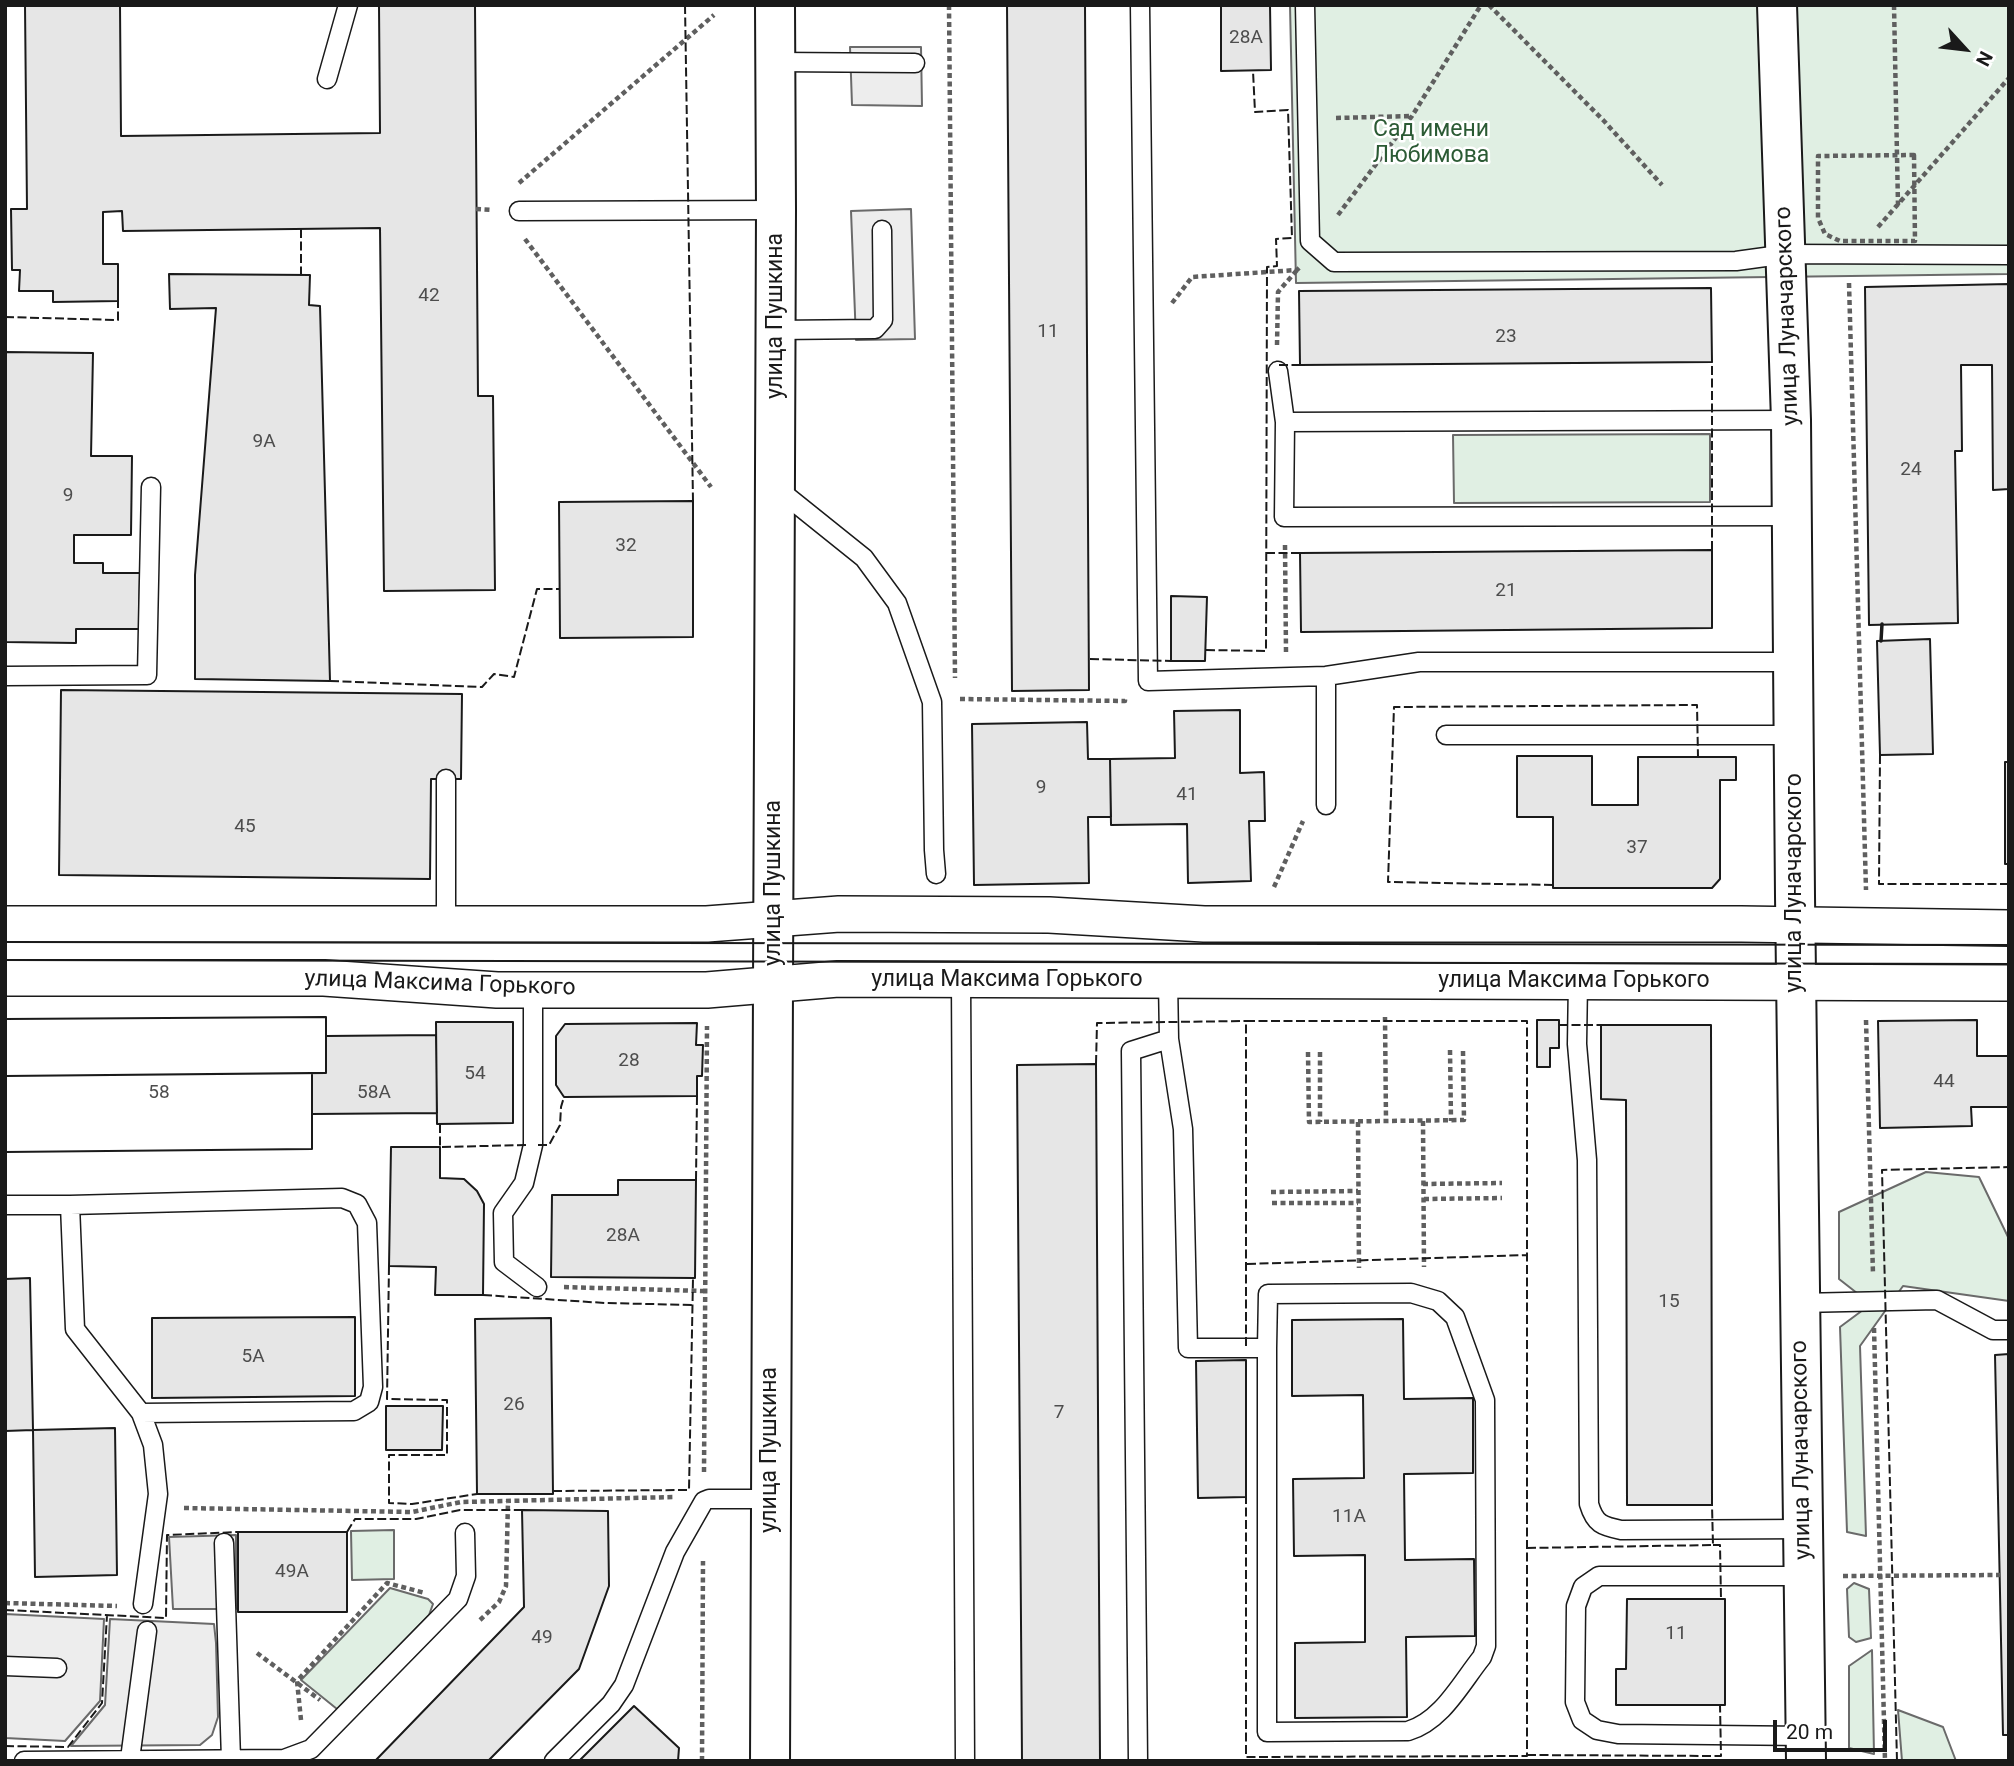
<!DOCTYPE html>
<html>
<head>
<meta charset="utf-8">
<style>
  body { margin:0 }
  #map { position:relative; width:2014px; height:1766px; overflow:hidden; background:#fff; font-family:Roboto,sans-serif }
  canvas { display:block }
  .frame { position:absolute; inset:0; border:7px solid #1a1a1a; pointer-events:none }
  .north { position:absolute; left:1930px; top:14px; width:70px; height:70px; -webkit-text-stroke:5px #fff; paint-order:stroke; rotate:117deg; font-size:19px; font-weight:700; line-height:28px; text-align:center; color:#1a1a1a }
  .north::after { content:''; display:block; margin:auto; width:24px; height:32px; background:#1a1a1a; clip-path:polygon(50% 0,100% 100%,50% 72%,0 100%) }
  .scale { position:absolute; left:1773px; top:1720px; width:114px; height:32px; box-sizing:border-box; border:4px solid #1a1a1a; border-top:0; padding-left:9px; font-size:21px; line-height:24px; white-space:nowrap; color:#1a1a1a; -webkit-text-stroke:5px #fff; paint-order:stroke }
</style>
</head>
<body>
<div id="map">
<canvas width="2014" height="1766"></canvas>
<div class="frame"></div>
<div class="north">N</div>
<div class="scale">20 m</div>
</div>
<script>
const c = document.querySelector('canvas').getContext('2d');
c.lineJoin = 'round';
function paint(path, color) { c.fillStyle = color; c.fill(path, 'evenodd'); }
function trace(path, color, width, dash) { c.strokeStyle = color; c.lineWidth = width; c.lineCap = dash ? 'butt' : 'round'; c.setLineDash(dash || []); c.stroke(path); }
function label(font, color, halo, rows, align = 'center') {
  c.font = font + ' Roboto,sans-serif'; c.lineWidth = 5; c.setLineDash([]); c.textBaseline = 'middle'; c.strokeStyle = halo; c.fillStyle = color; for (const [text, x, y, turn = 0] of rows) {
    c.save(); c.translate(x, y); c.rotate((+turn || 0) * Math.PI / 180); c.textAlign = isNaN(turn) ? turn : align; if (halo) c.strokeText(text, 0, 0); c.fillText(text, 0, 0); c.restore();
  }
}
const green = new Path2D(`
  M1290,5H2009V274L1296,283Z
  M1710,434V502L1454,503L1453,435Z
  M1926,1172L1979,1177L2009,1239V1301L1903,1286L1860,1346L1866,1536L1847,1532L1840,1327L1871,1304L1839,1279V1212Z
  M394,1530V1579L352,1580L351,1531Z
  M1854,1583L1869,1589L1871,1638L1856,1642L1849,1637L1847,1589Z
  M390,1588L428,1599L433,1604L429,1615L337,1709L301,1680Z
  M1872,1650L1874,1754L1849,1748V1666Z
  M1898,1710L1943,1727L1956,1761H1902Z`);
paint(green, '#e0efe3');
trace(green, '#6a6a6a', 2);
const parking = new Path2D(`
  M850,47H921L922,106L852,105Z
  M911,209L915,339L856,340L851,211Z
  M236,1535V1609H173L169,1537Z
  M5,1614L104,1619L100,1701L65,1741L5,1738Z
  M110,1619L214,1624L216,1643L218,1717L212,1735L200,1745L71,1746L105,1705Z`);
paint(parking, '#ededed');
trace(parking, '#6a6a6a', 2);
const building = new Path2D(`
  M25,5H120L121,136L380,133L379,5H475L478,396H493L495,590L384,591L380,228L123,231L122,211L103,212V264H118V301L53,302V291H19L20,270H12L11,209H27Z
  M1007,5H1085L1089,690L1012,691Z
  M1221,5H1270L1271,70L1221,71Z
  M169,274L310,275L309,305L320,306L330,681L195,679V575L216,308L170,309Z
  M2009,284V489L1993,490L1992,365H1961L1962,451H1955L1958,623L1869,625L1865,287Z
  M1711,288L1712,362L1300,365L1299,291Z
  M5,352L93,353L91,456H132L131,535H74V563H103V573H140L139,629H76V643L5,642Z
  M693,501V637L560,638L559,502Z
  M1712,550V628L1301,632L1300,553Z
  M1171,596L1207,597L1205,661H1171Z
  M1930,639L1933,754L1880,755L1877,641Z
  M61,690L462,694L461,779H431L430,879L59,875Z
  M1240,710V773L1264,772L1265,821H1249L1251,881L1188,883L1187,824L1111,825L1110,759L1175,758L1174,711Z
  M1087,722L1088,759H1110L1111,817H1088L1089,883L974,885L972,724Z
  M1517,756H1592V805H1638V757H1736V780H1720V879L1712,888H1553V817H1517Z
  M2005,762H2009V864H2005Z
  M326,1017V1073L5,1076V1019Z
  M326,1017V1073H312V1149L5,1152V1019Z
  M1537,1020H1559V1048H1550V1067H1537Z
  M1977,1020V1056H2009V1107H1971L1972,1126L1880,1128L1878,1021Z
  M436,1022H513V1123L437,1124Z
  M697,1023L696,1045H703L702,1076H697V1096L564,1097L556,1085V1036L565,1024Z
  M1601,1025H1711L1712,1505H1627L1626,1100L1601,1099Z
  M436,1035L437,1113L312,1114V1073H326V1036Z
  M1096,1064L1100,1761H1022L1017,1065Z
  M312,1073V1149L5,1152V1076Z
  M391,1147H440V1178L464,1179L477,1191L484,1204L483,1295H435L436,1267L389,1266Z
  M618,1180H696L695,1278L551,1277L552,1195H618Z
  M30,1278L33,1430L5,1431V1279Z
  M355,1317V1396L152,1398V1318Z
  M551,1318L553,1494H477L475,1319Z
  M1403,1319L1404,1399L1473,1398V1473L1404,1474L1405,1560L1474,1559L1475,1636L1406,1637L1407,1717L1295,1718V1643L1365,1642V1555L1294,1556L1293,1479L1364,1478L1363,1395L1292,1396V1320Z
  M2009,1354V1735H2003L1995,1355Z
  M1246,1360V1497L1198,1498L1196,1361Z
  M386,1406H443L442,1450H386Z
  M115,1428L117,1575L35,1577L33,1430Z
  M522,1510L608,1511L609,1586L579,1669L488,1761H375L524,1607Z
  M238,1532H347V1612H238Z
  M1627,1599H1725V1705H1616V1669H1626Z
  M634,1706L679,1748L678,1761H579Z`);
paint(building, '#e6e6e6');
trace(building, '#1a1a1a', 2);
const lane = new Path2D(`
  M1140,5L1148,681L1326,676L1419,662H1794
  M1305,5L1310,241L1334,262L1736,261L1787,254L2009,255
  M775,62L915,63
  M327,79L348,5
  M519,211L776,210
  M776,330L875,329L883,320L882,230
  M1278,371L1285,422L1284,517L1792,516
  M1285,422L1791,420
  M778,489L864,558L897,603L932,702L934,850L936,874
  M5,676L147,675L151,487
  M1326,676V805
  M1446,735H1794
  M446,924V779
  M961,979L965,1761
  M1578,981L1577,1044L1587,1160L1589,1504C1595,1524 1602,1526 1621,1530L1804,1529
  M533,990V1145L524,1183L503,1213L504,1262L537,1287
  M1169,1039L1183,1129L1188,1348H1267V1732L1408,1731C1442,1721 1461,1683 1482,1657L1486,1646L1485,1400L1455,1317L1438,1301L1411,1293L1268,1294L1267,1348
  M5,1205H70L75,1329L141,1413L153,1445L158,1494L143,1604
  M70,1205L342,1198L357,1204L367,1223L373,1387L369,1402L354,1411L141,1413
  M1800,1303L1937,1300L1993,1330H2009
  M224,1543L231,1759
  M1804,1576H1599L1583,1587L1576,1606L1575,1702L1582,1720L1597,1730L1618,1734L1806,1736
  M5,1666L57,1668
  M130,1759L147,1631
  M24,1761L284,1759L311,1749L458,1599L466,1576L465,1533
  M554,1761L611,1704L624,1685L675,1552L704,1501L709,1499H769
  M1138,1761L1131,1051L1169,1039L1168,980`);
const street = new Path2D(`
  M5,924H707L839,914L1049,915L1204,924H1741L2009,928
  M5,978H324L497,990H707L838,979L2009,983`);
const secondary = new Path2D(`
  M770,1761L776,210L775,5`);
const primary = new Path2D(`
  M1777,5L1791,420L1795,896L1806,1761`);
trace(lane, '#1a1a1a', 21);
trace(street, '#1a1a1a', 38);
trace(secondary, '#1a1a1a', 42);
trace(primary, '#1a1a1a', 42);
trace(new Path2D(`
  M949,5L955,678
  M1489,5L1604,121L1662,185
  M1894,5L1898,205
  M1336,118L1411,116
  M1914,155L1915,241H1840L1825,234L1818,218V156Z
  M519,183L714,15
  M476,209L492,210
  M1338,215L1412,116L1481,5
  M1878,227L2009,78
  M525,239L711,487
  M1849,283L1866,890
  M1172,303L1192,277L1297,270L1300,267
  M1277,345L1278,292L1297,270
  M1285,545L1286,652
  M960,699L1125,701V696
  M1274,887L1303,821
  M1385,1017L1386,1121
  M1866,1020L1873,1274
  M1450,1050L1451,1121
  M1308,1052L1309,1122L1464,1120L1463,1051
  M1320,1052V1122
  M1423,1121L1424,1267
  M1358,1122L1359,1268
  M1423,1184L1502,1183
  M1271,1192L1358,1191
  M1424,1199L1502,1198
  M1272,1203H1358
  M564,1287L703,1291
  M1874,1328L1885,1761
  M704,1472L707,1026
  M184,1508L412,1512L461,1502L675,1497
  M1843,1576L2000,1575
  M5,1603L117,1606
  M480,1620L499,1602L506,1586L508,1501
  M257,1653L320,1700
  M301,1720L297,1681L387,1583L425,1593
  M702,1761L703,1561`), '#5f5f5f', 4.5, [5, 3.5]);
trace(lane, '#fff', 18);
trace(street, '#fff', 35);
trace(secondary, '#fff', 38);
trace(primary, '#fff', 38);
trace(new Path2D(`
  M5,942L2009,945
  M5,960L2009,964`), '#1a1a1a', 2);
trace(new Path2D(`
  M685,5L693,501
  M301,229V276
  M5,317L118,320V301
  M1279,365H1300
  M1712,550V362
  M1266,553H1300
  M1206,650L1266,651L1267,267L1277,266L1276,239L1292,238L1288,110L1255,112L1253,71
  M1090,659L1171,661
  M330,681L482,687L494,674L514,677L537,589H560
  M1880,755L1879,884H2009
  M1553,885L1388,882L1394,707L1697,705L1698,757
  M1559,1025H1601
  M1096,1064L1097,1023L1246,1021
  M440,1124V1147L527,1145
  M538,1145H549L560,1125L561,1107L564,1097
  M696,1180L697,1096
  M1247,1264L1527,1255
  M389,1266L387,1399L447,1400V1455H389V1503L412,1504L477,1494
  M483,1295L605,1303L693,1305
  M1246,1346V1021H1527V1756L1246,1757V1497
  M553,1491L689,1490L693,1278
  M347,1532L355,1519H416L460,1510H522
  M1713,1545H1720L1721,1599
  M1527,1548L1713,1545L1712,1505
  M5,1610L166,1618L167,1535L238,1532
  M5,1746L68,1747L102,1703L107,1615
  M1527,1755L1721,1756L1720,1705
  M1897,1761L1882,1170L2009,1167`), '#1a1a1a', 2, [9, 3.5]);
trace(new Path2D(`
  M1881,641L1882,624`), '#1a1a1a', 3.5);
label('19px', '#4d4d4d', null, [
  ["28А",1246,38],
  ["42",429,296],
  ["11",1048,332],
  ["23",1506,337],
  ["9А",264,442],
  ["24",1911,470],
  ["9",68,496],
  ["32",626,546],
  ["21",1506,591],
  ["9",1041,788],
  ["41",1187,795],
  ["45",245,827],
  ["37",1637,848],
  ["28",629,1061],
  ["54",475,1074],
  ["44",1944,1082],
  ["58",159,1093],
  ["58А",374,1093],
  ["28А",623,1236],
  ["15",1669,1302],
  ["5А",253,1357],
  ["26",514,1405],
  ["7",1059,1413],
  ["11А",1349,1517],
  ["49А",292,1572],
  ["11",1676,1634],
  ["49",542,1638]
]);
label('23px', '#2b5a34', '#fff', [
  ["Сад имени",1431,130],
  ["Любимова",1431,156]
]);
label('23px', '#1a1a1a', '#fff', [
  ["улица Пушкина",776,316,-90],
  ["улица Луначарского",1788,316,-92],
  ["улица Пушкина",774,883,-90],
  ["улица Луначарского",1795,883,-90],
  ["улица Максима Горького",1007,980],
  ["улица Максима Горького",1574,981],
  ["улица Максима Горького",440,984,2],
  ["улица Пушкина",770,1450,-90],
  ["улица Луначарского",1802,1450,-91]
]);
</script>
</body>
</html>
